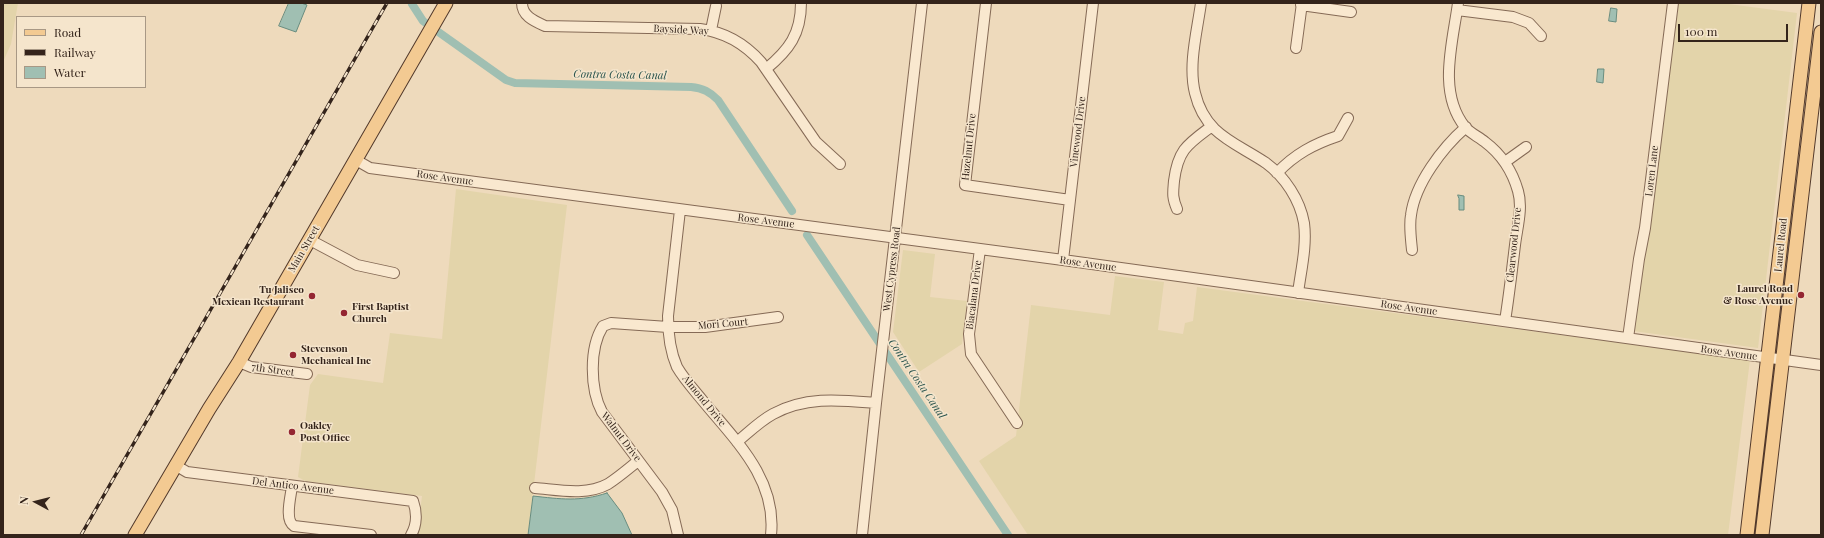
<!DOCTYPE html>
<html>
<head>
<meta charset="utf-8">
<style>
  body { margin:0 }
  #map { position:relative; width:1824px; height:538px; overflow:hidden; background:#eedabc; font-family:"Playfair Display",serif }
  canvas { display:block }
  .frame { position:absolute; inset:0; border:4px solid #34241b; pointer-events:none }
  .legend { position:absolute; left:16px; top:16px; width:130px; height:72px; box-sizing:border-box; background:#f5e5cc; border:1px solid #a89885; margin:0; padding:5px 7px; list-style:none; font-size:12px; color:#34241b }
  .legend li { display:flex; align-items:center; gap:8px; height:20px }
  .legend b { width:20px; border:1px solid #a89885 }
  .north { position:absolute; left:16px; top:482px; width:40px; height:40px; -webkit-text-stroke:3px #f5e5cc; paint-order:stroke; rotate:277deg; font-size:11px; font-weight:700; line-height:16px; text-align:center; color:#34241b }
  .north::after { content:''; display:block; margin:auto; width:14px; height:18px; background:#34241b; clip-path:polygon(50% 0,100% 100%,50% 72%,0 100%) }
  .scale { position:absolute; left:1678px; top:24px; width:110px; height:18px; box-sizing:border-box; border:2px solid #34241b; border-top:0; padding-left:5px; font-size:12px; line-height:14px; white-space:nowrap; color:#34241b; -webkit-text-stroke:3px #f5e5cc; paint-order:stroke }
</style>
</head>
<body>
<div id="map">
<canvas width="1824" height="538"></canvas>
<div class="frame"></div>
<ul class="legend">
<li><b style="height:5px;background:#f3ca92"></b>Road</li>
<li><b style="height:5px;background:#34241b"></b>Railway</li>
<li><b style="height:11px;background:#a0bfb2"></b>Water</li>
</ul>
<div class="north">N</div>
<div class="scale">100 m</div>
</div>
<script>
const c = document.querySelector('canvas').getContext('2d');
c.lineJoin = 'round';
function paint(path, color) { c.fillStyle = color; c.fill(path, 'evenodd'); }
function trace(path, color, width, dash) { c.strokeStyle = color; c.lineWidth = width; c.lineCap = dash ? 'butt' : 'round'; c.setLineDash(dash || []); c.stroke(path); }
function label(font, color, halo, rows, align = 'center') {
  c.font = font + ' "Playfair Display",serif'; c.lineWidth = 3; c.setLineDash([]); c.textBaseline = 'middle'; c.strokeStyle = halo; c.fillStyle = color; for (const [text, x, y, turn = 0] of rows) {
    c.save(); c.translate(x, y); c.rotate((+turn || 0) * Math.PI / 180); c.textAlign = isNaN(turn) ? turn : align; if (halo) c.strokeText(text, 0, 0); c.fillText(text, 0, 0); c.restore();
  }
}
paint(new Path2D(`
  M3,3H18L11,44L3,62Z
  M1679,3H1721L1797,13L1758,348L1633,331Z
  M456,189L567,205L528,535H417L422,496L305,481L298,477L310,385L318,374L383,383L390,333L442,339Z
  M903,250L935,254L930,297L967,301L962,344L919,372L893,332Z
  M1115,276L1164,282L1158,330L1183,334L1185,323L1193,321L1197,287L1750,360L1728,535H1028L979,461L1016,436L1031,305L1110,315Z`), '#e3d4aa');
const water = new Path2D(`
  M289,3H301L307,5L296,32L279,26Z
  M1611,8L1617,9L1616,22L1609,21Z
  M1598,69H1604L1603,83L1597,82Z
  M1458,195L1464,196V210H1459V199Z
  M607,493L622,513L632,535H528L533,496C560,499 580,502 607,493Z`);
paint(water, '#a0bfb2');
trace(water, '#688c7f', 1);
trace(new Path2D(`
  M412,4L423,21L506,80L515,83L691,87C703,88 710,92 718,100L792,211
  M807,235L1008,535`), '#a0bfb2', 8);
const minor = new Path2D(`
  M522,3C522,16 534,21 545,26L700,29C725,32 745,44 761,62L816,142L840,164
  M986,3L965,185L1070,200
  M1201,3C1197,32 1188,65 1195,93C1205,135 1235,142 1266,163C1285,177 1300,200 1304,223C1307,246 1301,270 1298,293
  M1458,3C1453,42 1437,92 1465,127C1470,133 1479,137 1485,142C1501,154 1512,170 1518,191C1523,208 1517,228 1515,245C1512,270 1509,296 1505,321
  M1301,5L1351,12
  M1457,10L1513,17L1529,23L1541,36
  M711,30L716,6
  M1296,48L1302,3
  M766,69C789,50 801,34 801,3
  M356,160L370,168L1063,260L1821,365
  M1505,162L1526,147
  M1277,173C1295,154 1314,144 1338,136L1348,118
  M1177,209C1172,197 1173,193 1174,181C1178,149 1188,144 1212,126
  M680,210L668,316C668,333 670,351 677,367C684,379 694,390 703,401C735,440 777,479 771,535
  M310,240L357,265L394,273
  M980,249L969,334L971,354L1017,423
  M1412,250C1411,239 1409,226 1411,215C1415,184 1442,148 1466,127
  M1063,260L1093,3
  M1628,338L1639,259L1645,228L1673,3
  M239,362L251,367L307,374
  M737,442C749,432 760,421 773,414C806,396 840,400 876,403
  M175,465L187,472L413,501C417,512 417,525 411,535
  M292,486C291,496 284,520 294,526L371,535
  M535,488C559,490 586,496 608,484C619,477 628,469 638,461
  M678,535L672,510L662,492L602,412C590,389 589,348 603,326L611,323L668,327H705L778,317
  M862,535L876,403L922,3`);
const major = new Path2D(`
  M135,535L209,409L239,362L446,3
  M1747,535L1809,3
  M1762,535L1821,32`);
trace(minor, '#856a56', 12);
trace(major, '#52392b', 15);
trace(minor, '#f9e8cf', 10);
trace(major, '#f3ca92', 13);
const rail = new Path2D(`
  M81,535L387,3`);
trace(rail, '#34241b', 3.5);
trace(rail, '#f5e5cc', 2, [6]);
for (const [x, y, r, color] of [
  [1801,295,4,"#942632"],
  [312,296,4,"#942632"],
  [344,313,4,"#942632"],
  [293,355,4,"#942632"],
  [292,432,4,"#942632"]
]) { const dot = new Path2D(); dot.arc(x, y, r, 0, 2 * Math.PI); c.fillStyle = color; c.fill(dot); trace(dot, '#f5e5cc', 1.5); }
label('10px', '#34241b', '#f5e5cc', [
  ["Bayside Way",681,30,3],
  ["Vinewood Drive",1078,132,-83],
  ["Hazelnut Drive",969,147,-84],
  ["Loren Lane",1652,171,-83],
  ["Rose Avenue",445,178,8],
  ["Rose Avenue",766,221,7],
  ["Clearwood Drive",1514,245,-84],
  ["Laurel Road",1781,245,-84],
  ["Main Street",304,249,-60],
  ["Rose Avenue",1088,264,8],
  ["West Cypress Road",892,269,-83],
  ["Biacalana Drive",974,295,-83],
  ["Rose Avenue",1409,308,8],
  ["Mori Court",723,324,-5],
  ["Rose Avenue",1729,353,8],
  ["7th Street",273,370,8],
  ["Almond Drive",704,401,51],
  ["Walnut Drive",621,437,53],
  ["Del Antico Avenue",293,486,7]
]);
label('bold 10px', '#34241b', '#f5e5cc', [
  ["Laurel Road",1793,289,"right"],
  ["& Rose Avenue",1793,301,"right"],
  ["Tu Jalisco",304,290,"right"],
  ["Mexican Restaurant",304,302,"right"],
  ["First Baptist",352,307],
  ["Church",352,319],
  ["Stevenson",301,349],
  ["Mechanical Inc",301,361],
  ["Oakley",300,426],
  ["Post Office",300,438]
], 'left');
label('italic 11px', '#2a544d', '#f5e5cc', [
  ["Contra Costa Canal",620,75,1],
  ["Contra Costa Canal",917,379,56]
]);
</script>
</body>
</html>
